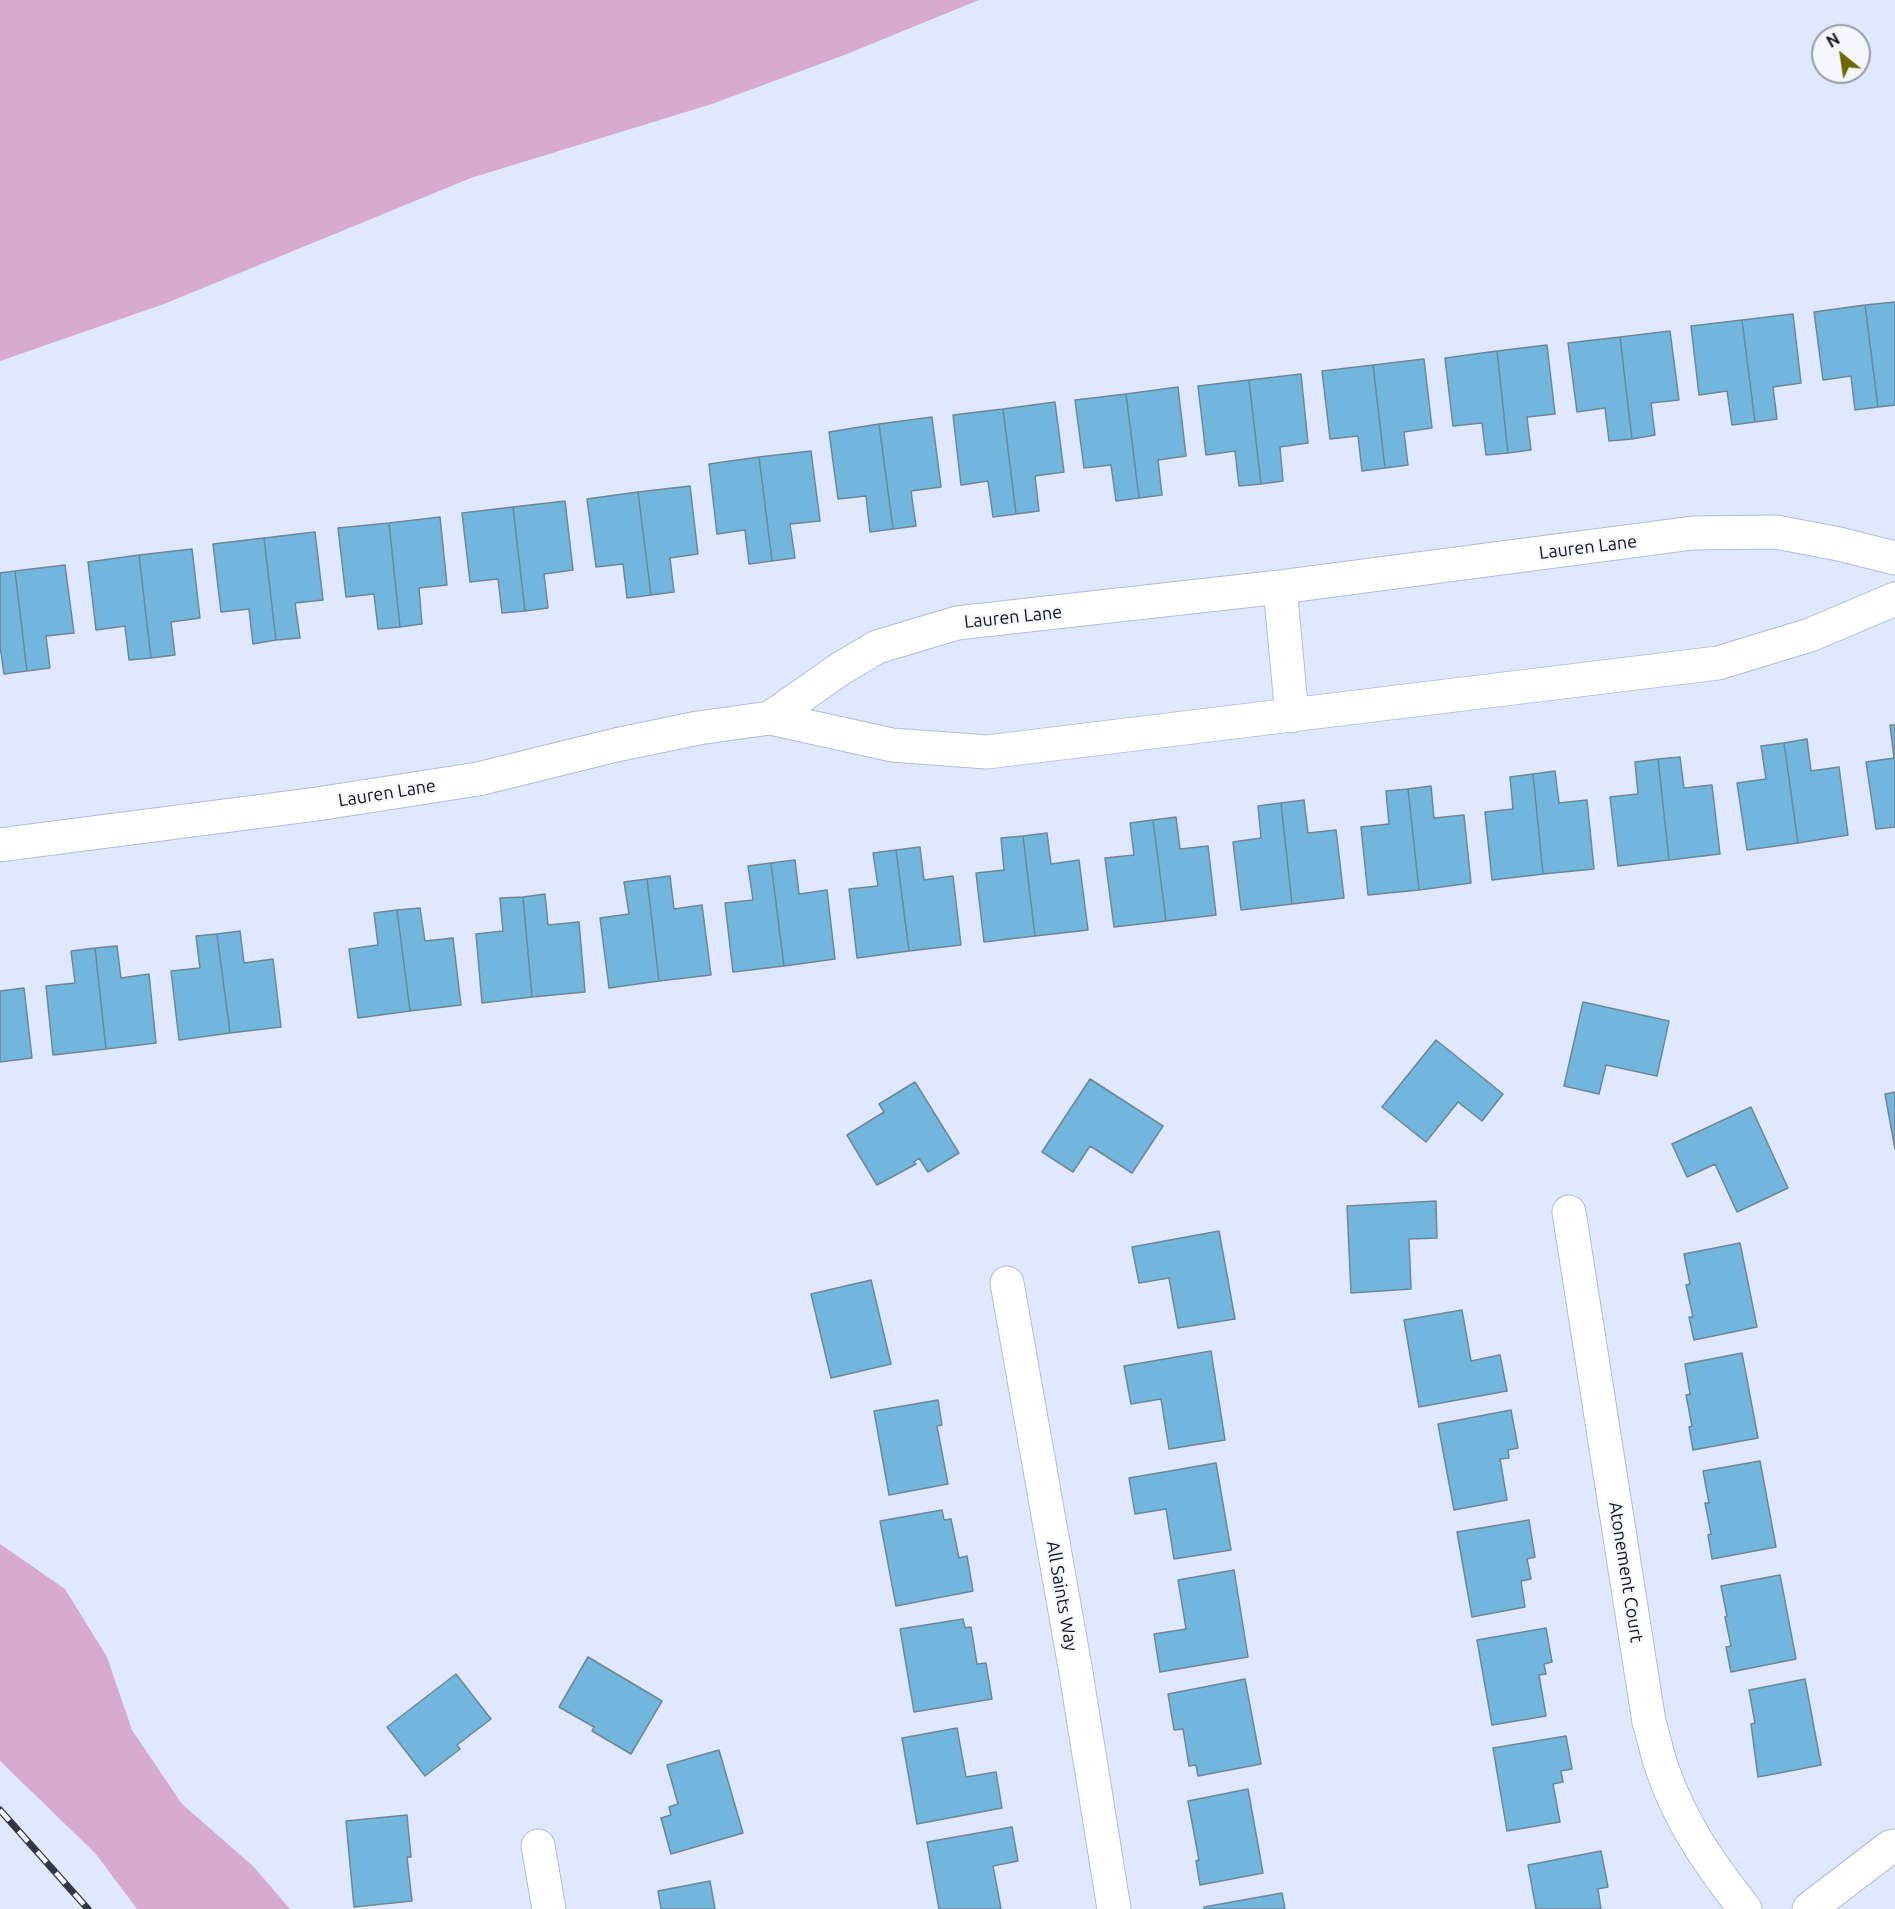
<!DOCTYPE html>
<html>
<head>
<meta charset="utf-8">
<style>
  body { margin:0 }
  #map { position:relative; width:1895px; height:1909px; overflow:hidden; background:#dfe8ff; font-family:Ubuntu,sans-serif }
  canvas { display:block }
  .north { position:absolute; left:1811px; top:24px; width:60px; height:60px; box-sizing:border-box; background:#f3f6fb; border:2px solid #999ca3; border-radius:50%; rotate:330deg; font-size:16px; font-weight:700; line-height:24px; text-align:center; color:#11151f }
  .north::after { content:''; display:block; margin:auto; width:21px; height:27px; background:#6d6800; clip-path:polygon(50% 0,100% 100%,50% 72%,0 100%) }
</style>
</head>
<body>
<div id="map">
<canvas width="1895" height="1909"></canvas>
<div class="north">N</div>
</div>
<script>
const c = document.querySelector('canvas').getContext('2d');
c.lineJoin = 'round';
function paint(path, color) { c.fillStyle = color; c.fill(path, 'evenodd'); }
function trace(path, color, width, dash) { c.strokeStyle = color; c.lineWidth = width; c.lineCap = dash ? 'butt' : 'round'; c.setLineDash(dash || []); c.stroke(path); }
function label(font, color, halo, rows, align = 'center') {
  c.font = font + ' Ubuntu,sans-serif'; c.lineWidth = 4.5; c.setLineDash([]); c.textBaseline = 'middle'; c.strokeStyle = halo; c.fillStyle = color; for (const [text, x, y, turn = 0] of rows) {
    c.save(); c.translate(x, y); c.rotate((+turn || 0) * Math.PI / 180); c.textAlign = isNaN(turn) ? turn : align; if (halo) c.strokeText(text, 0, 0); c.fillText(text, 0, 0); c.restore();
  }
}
paint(new Path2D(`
  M0,0H979L847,54L712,104L471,178L164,304L0,361Z
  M0,1544L65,1589L107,1657L132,1730L182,1804L253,1866L290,1909H137L95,1853L0,1761Z`), '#d7abd0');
const building = new Path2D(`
  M1895,302V405L1878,407L1865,305Z
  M1865,305L1878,407L1855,410L1851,376L1823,380L1814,312Z
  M1793,314L1801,383L1773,387L1777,419L1755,422L1742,320Z
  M1742,320L1755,422L1732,425L1727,391L1699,395L1691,326Z
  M1670,331L1679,400L1651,403L1655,435L1632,439L1620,337Z
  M1620,337L1632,439L1609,441L1605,408L1577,412L1568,343Z
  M1547,345L1555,414L1527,417L1531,450L1508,453L1497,351Z
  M1497,351L1508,453L1486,455L1482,423L1453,426L1445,358Z
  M1424,359L1432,428L1404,432L1408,465L1385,468L1373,365Z
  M1373,365L1385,468L1362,471L1358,436L1330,439L1322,371Z
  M1301,374L1308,443L1280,447L1283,481L1261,484L1249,380Z
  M1249,380L1261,484L1239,486L1235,451L1206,455L1198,386Z
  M1178,387L1186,456L1158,460L1162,495L1139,498L1126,394Z
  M1126,394L1139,498L1116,501L1111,465L1084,468L1075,400Z
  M1055,402L1064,472L1035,476L1039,511L1016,514L1003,409Z
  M1003,409L1016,514L993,517L988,481L961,485L953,415Z
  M932,417L941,487L911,491L916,526L893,529L879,424Z
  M879,424L893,529L870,532L866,496L838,499L829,432Z
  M811,451L820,521L790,524L795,558L772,561L759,457Z
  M759,457L772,561L749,564L745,530L717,534L709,464Z
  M690,486L698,554L670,558L674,592L651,595L638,492Z
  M638,492L651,595L627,598L623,564L596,567L587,499Z
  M565,501L573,570L544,574L548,608L525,611L513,507Z
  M513,507L525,611L502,613L498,579L470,582L462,513Z
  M440,517L447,585L419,588L422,624L400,627L389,523Z
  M389,523L400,627L378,629L374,594L346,597L338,528Z
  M315,532L323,600L295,603L300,638L276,640L264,538Z
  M264,538L276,640L253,644L249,609L221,612L213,544Z
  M192,549L200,618L171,622L175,655L151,658L139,555Z
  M139,555L151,658L129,660L125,626L96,630L88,562Z
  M65,565L74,633L46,636L50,668L27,671L15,571Z
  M15,571L27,671L4,674L0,646V573Z
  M1890,725H1895V827L1876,829L1866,762L1894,758Z
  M1807,739L1811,771L1839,767L1848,835L1798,843L1784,743Z
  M1784,743L1798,843L1747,850L1737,783L1766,779L1761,746Z
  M1680,757L1684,788L1712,785L1720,854L1669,860L1658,759Z
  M1658,759L1669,860L1618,866L1610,797L1638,794L1635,762Z
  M1555,771L1559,803L1587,800L1594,869L1543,874L1533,774Z
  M1533,774L1543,874L1492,880L1485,812L1513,809L1510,777Z
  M1431,786L1434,818L1464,815L1471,883L1419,890L1408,789Z
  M1408,789L1419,890L1368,895L1361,827L1389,824L1386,791Z
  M1304,800L1308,833L1336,830L1344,898L1292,904L1281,803Z
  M1281,803L1292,904L1241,910L1233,842L1261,838L1258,806Z
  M1176,817L1180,849L1208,846L1216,915L1166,921L1153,820Z
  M1153,820L1166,921L1114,927L1105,858L1134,855L1130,823Z
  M1047,833L1051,864L1079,860L1088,930L1035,936L1023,836Z
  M1023,836L1035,936L984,942L976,873L1004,870L1001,838Z
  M920,847L924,880L953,876L961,945L909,951L896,850Z
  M896,850L909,951L857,958L849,889L878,886L873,853Z
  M795,860L799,894L827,890L835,959L784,966L771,863Z
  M771,863L784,966L733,972L725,903L753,900L748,866Z
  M670,876L674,909L702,905L711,975L659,981L647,879Z
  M647,879L659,981L609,988L600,918L629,914L624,882Z
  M545,894L548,925L579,922L585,992L532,997L523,897Z
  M523,897L532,997L482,1003L476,934L503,931L500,898Z
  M420,908L425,941L453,938L461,1005L410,1011L397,910Z
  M397,910L410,1011L358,1018L349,949L378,945L374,913Z
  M240,931L244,963L273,959L281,1027L230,1033L217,934Z
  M217,934L230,1033L179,1040L171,971L200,968L196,936Z
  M117,946L121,978L149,974L156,1043L106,1049L95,948Z
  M95,948L106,1049L53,1055L46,986L75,983L71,951Z
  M24,988L32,1058L0,1062V991Z
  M1583,1002L1669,1021L1657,1076L1606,1065L1599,1094L1564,1086Z
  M1436,1040L1503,1094L1482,1121L1458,1102L1426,1142L1382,1107Z
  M1090,1079L1163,1126L1132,1173L1090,1146L1073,1172L1042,1152Z
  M915,1082L959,1153L928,1172L919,1158L914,1162L916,1164L877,1185L847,1135L884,1112L879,1104Z
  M1895,1092V1149L1885,1094Z
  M1751,1107L1788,1188L1737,1212L1715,1164L1687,1177L1672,1144Z
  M1436,1201L1437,1238L1409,1239L1411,1289L1351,1293L1347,1206Z
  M1219,1231L1235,1319L1178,1328L1169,1278L1139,1283L1132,1247Z
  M1740,1243L1757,1327L1694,1340L1689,1317H1693L1686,1285L1690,1284L1684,1254Z
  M871,1280L891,1364L831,1378L811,1294Z
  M1462,1310L1471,1361L1500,1355L1507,1391L1419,1407L1404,1320Z
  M1211,1351L1225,1440L1169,1449L1161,1399L1131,1404L1124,1366Z
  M1742,1353L1758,1438L1693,1450L1689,1427L1692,1426L1686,1395L1690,1394L1685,1364Z
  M938,1400L942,1425L937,1426L948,1484L889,1495L874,1411Z
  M1511,1410L1518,1448L1508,1450L1509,1458L1500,1459L1507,1500L1454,1510L1438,1424Z
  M1760,1461L1776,1547L1712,1559L1708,1535L1711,1534L1705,1503H1709L1703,1471Z
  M1216,1463L1231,1550L1174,1559L1166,1509L1135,1514L1129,1478Z
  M942,1510L944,1520L951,1519L959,1558L967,1556L973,1591L896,1606L880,1521Z
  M1529,1520L1535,1557L1527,1559L1531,1579L1521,1581L1525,1607L1472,1617L1457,1532Z
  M1234,1570L1248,1657L1160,1672L1154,1634L1186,1629L1178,1580Z
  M1780,1575L1796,1659L1731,1672L1726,1647L1731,1646L1725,1617L1727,1616L1721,1586Z
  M963,1619L965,1628L971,1627L977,1664L986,1663L992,1699L914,1712L900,1629Z
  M1546,1628L1552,1662L1544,1664L1546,1674L1539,1675L1546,1716L1492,1725L1477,1640Z
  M588,1657L662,1701L631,1754L592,1731L594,1727L559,1707Z
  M456,1674L491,1719L457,1745L460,1749L425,1776L387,1727Z
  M1245,1679L1261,1764L1198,1776L1196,1765L1189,1766L1183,1729L1174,1730L1168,1694Z
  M1805,1679L1821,1765L1758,1777L1751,1724L1755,1723L1749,1690Z
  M957,1728L966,1777L996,1772L1002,1808L917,1824L902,1738Z
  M1566,1736L1572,1769L1561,1771L1563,1782L1553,1784L1560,1822L1507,1831L1493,1748Z
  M719,1750L743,1833L671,1854L661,1818L671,1815L669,1807L678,1804L667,1765Z
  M1248,1789L1263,1873L1200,1885L1196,1861L1199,1860L1188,1801Z
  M407,1815L411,1857H407L412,1901L354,1907L346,1821Z
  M1012,1827L1018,1861L993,1866L1001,1909H939L927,1842Z
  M1601,1851L1608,1887L1598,1889L1601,1909H1536L1528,1865Z
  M710,1881L715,1909H661L658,1891Z
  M1282,1893L1285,1909H1204V1907Z`);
paint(building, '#73b6dd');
trace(building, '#6c8798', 1.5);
const minor = new Path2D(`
  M1280,587L1292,716
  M770,718L840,669L877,647L957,623L1280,587L1693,533L1776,532L1839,544L1895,558
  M0,845L317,804L478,779L616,745L698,728L770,718L892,745L987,752L1718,663L1810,635L1895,599
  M1569,1212L1649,1722C1654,1738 1657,1755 1663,1771C1681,1823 1711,1866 1745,1909
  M1007,1283L1075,1667L1114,1909
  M538,1846L549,1909
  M1809,1909L1890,1847L1895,1846`);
trace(minor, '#b1bcd7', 35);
trace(minor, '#fff', 33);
const rail = new Path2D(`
  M0,1810L88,1909`);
trace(rail, '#323743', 7);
trace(rail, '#f3f6fb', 4.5, [14]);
label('18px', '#11151f', '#f3f6fb', [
  ["Lauren Lane",1588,547,-7],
  ["Lauren Lane",1013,617,-6],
  ["Lauren Lane",387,793,-9],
  ["Atonement Court",1626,1572,81],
  ["All Saints Way",1062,1596,80]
]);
</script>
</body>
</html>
